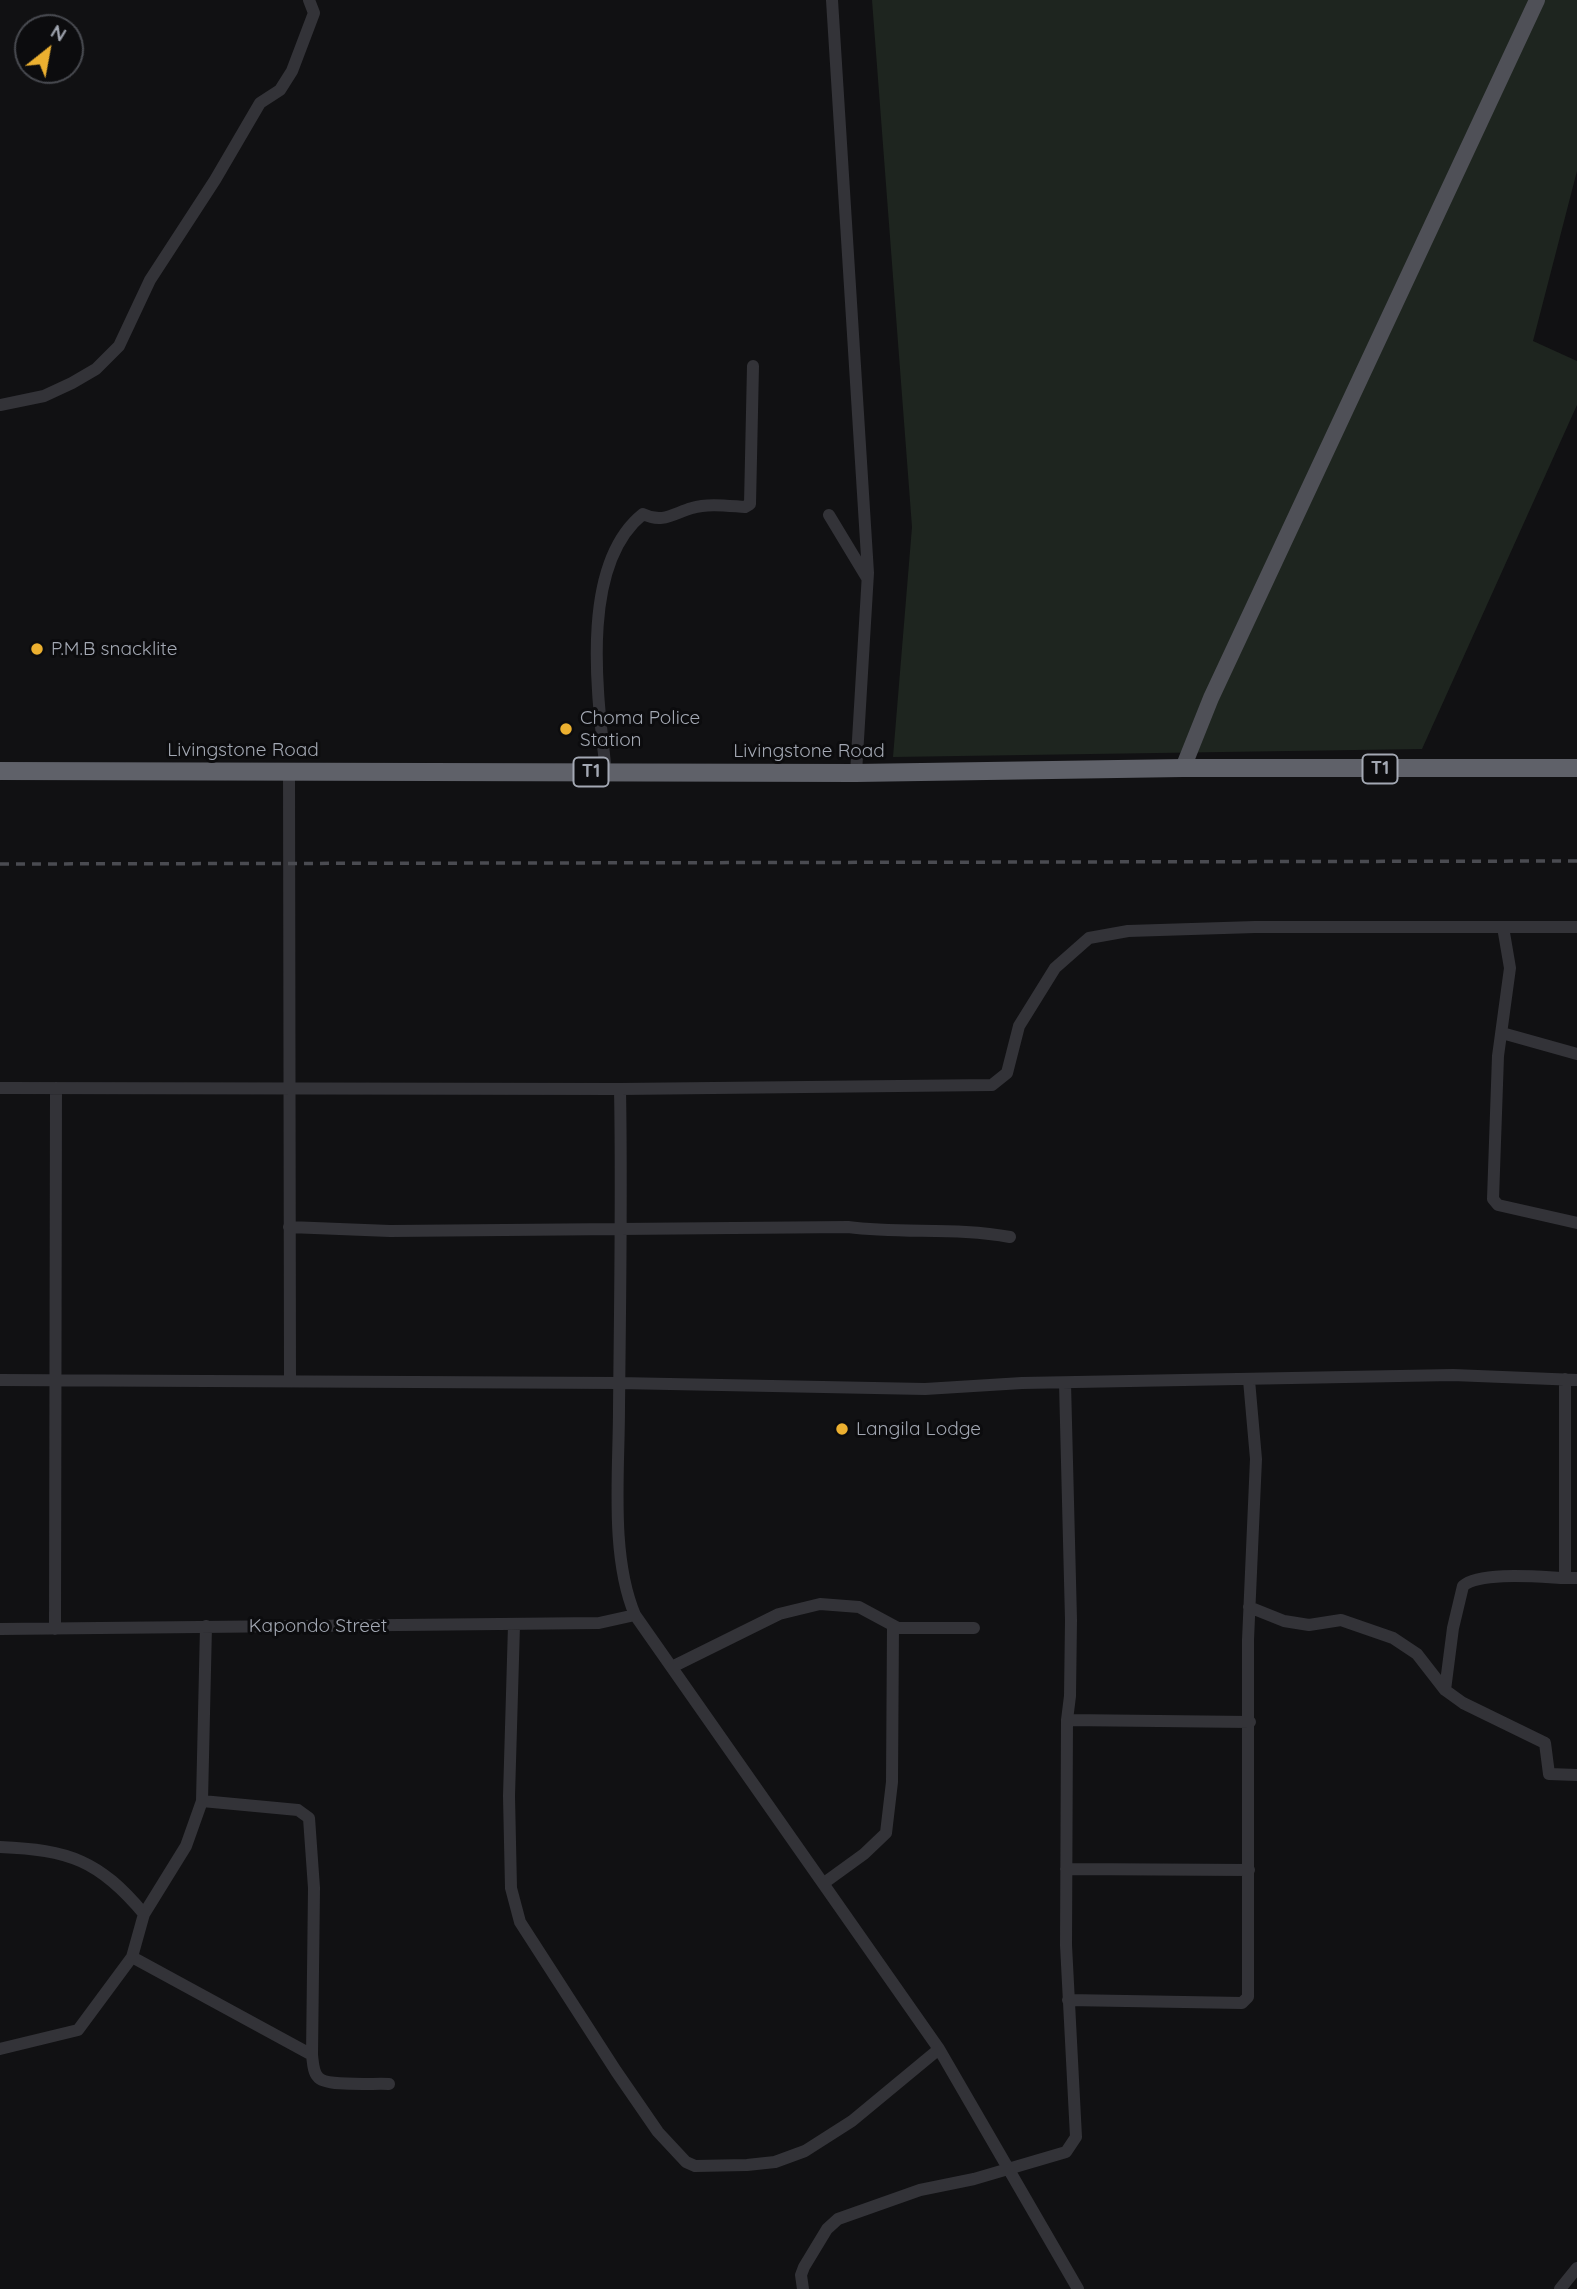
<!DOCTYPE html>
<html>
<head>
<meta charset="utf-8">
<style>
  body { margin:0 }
  #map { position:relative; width:1577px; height:2289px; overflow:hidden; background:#111113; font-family:Quicksand,sans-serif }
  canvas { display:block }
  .north { position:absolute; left:14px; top:14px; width:70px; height:70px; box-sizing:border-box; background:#0c0c0e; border:2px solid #484a50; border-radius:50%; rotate:31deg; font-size:19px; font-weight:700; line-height:28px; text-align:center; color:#a3a8b3 }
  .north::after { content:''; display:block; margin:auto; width:24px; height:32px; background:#ecb030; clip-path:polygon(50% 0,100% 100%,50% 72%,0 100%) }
</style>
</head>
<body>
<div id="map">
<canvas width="1577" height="2289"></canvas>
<div class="north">N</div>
</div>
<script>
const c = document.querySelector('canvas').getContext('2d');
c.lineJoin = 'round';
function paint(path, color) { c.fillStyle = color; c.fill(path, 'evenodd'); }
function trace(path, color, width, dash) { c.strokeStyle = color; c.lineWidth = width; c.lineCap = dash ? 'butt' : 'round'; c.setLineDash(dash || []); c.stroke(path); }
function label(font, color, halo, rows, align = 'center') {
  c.font = font + ' Quicksand,sans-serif'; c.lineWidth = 6; c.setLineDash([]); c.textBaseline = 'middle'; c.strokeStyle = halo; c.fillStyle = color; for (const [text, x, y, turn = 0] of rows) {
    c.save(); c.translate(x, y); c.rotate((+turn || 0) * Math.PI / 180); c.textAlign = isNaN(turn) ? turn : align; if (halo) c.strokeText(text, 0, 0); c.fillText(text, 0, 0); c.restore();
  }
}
paint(new Path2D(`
  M872,0H1577V171L1533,341L1577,361V405L1422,749L893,757L912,527Z`), '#1e251f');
trace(new Path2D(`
  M832,0L868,573L856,773
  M0,405L44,396L72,383L96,369L119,346L150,280L215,180L260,103L280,90L292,71L314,13L309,0
  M829,515L867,578
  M289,770L290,1381
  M606,772C598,699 578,566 643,514C663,524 674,513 692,508C708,503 729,506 745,507L750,504L753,366
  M1503,927L1510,968L1498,1056L1493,1199L1498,1205L1577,1223
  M1502,1033L1577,1054
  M0,1088L620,1089C622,1195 620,1302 619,1409C619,1472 610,1556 635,1615L939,2049L1078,2289
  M620,1089L992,1085L1007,1073L1019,1026L1055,968L1089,938L1128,931L1255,927H1577
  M289,1227L390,1231L848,1227C902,1234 957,1227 1010,1237
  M1565,1379V1578H1577
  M0,1380L619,1383L925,1389L1022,1383L1453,1375L1577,1380
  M1249,1607L1284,1621L1309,1625L1341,1620L1393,1638L1417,1654L1445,1690L1463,1703L1545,1743L1549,1774L1577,1775
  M514,1625L509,1796L511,1888L520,1922L616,2071L658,2132L686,2162L695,2166L747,2165L775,2162L805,2151L852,2121L939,2049
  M206,1626L202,1801L186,1846L144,1914L132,1957L312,2055
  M0,1629L599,1623L635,1615
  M55,1629L56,1088
  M674,1666L779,1614L820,1604L859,1607L898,1628H974
  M1445,1690L1453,1628L1463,1586C1480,1571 1541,1577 1565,1578
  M1067,1720L1250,1722
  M202,1801L298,1810L309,1818L314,1888L312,2055C313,2062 313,2072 318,2077C325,2087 375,2083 389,2084
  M0,1847C69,1850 99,1860 144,1914
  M1066,1869L1249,1870
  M824,1883L864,1854L886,1833L892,1782L893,1626
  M1068,2000L1242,2003L1248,1997V1640L1256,1459L1249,1380
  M0,2049L78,2030L132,1957
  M803,2289L801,2275L804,2267L827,2229L838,2219L920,2190L974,2179L1066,2152L1076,2137L1066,1945L1067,1720L1070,1696L1071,1620L1065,1383
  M1560,2289L1577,2268`), '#333338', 12);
trace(new Path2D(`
  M1183,768L1211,698L1537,0`), '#4f5057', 16);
trace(new Path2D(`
  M0,771L856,773L1183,768H1577`), '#5f6169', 18);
trace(new Path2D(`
  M0,864L1577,861`), '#4a4b51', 3.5, [9, 7]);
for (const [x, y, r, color] of [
  [37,649,7,"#ecb030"],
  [566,729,7,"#ecb030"],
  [842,1429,7,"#ecb030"]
]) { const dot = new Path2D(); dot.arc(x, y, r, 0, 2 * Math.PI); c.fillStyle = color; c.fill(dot); trace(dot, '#0c0c0e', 2.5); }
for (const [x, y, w] of [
  [1380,769,35],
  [591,772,35]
]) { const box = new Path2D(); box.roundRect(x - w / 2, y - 14.5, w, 29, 5); c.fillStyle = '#0c0c0e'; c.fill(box); trace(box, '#a3a8b3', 2); }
label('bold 18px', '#a3a8b3', null, [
  ["T1",1380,769],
  ["T1",591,772]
]);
label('19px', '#a3a8b3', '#0c0c0e', [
  ["P.M.B snacklite",51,649],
  ["Choma Police",580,718],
  ["Station",580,740],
  ["Langila Lodge",856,1429]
], 'left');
label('19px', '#a3a8b3', '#0c0c0e', [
  ["Livingstone Road",243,750],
  ["Livingstone Road",809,751],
  ["Kapondo Street",318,1626]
]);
</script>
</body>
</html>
